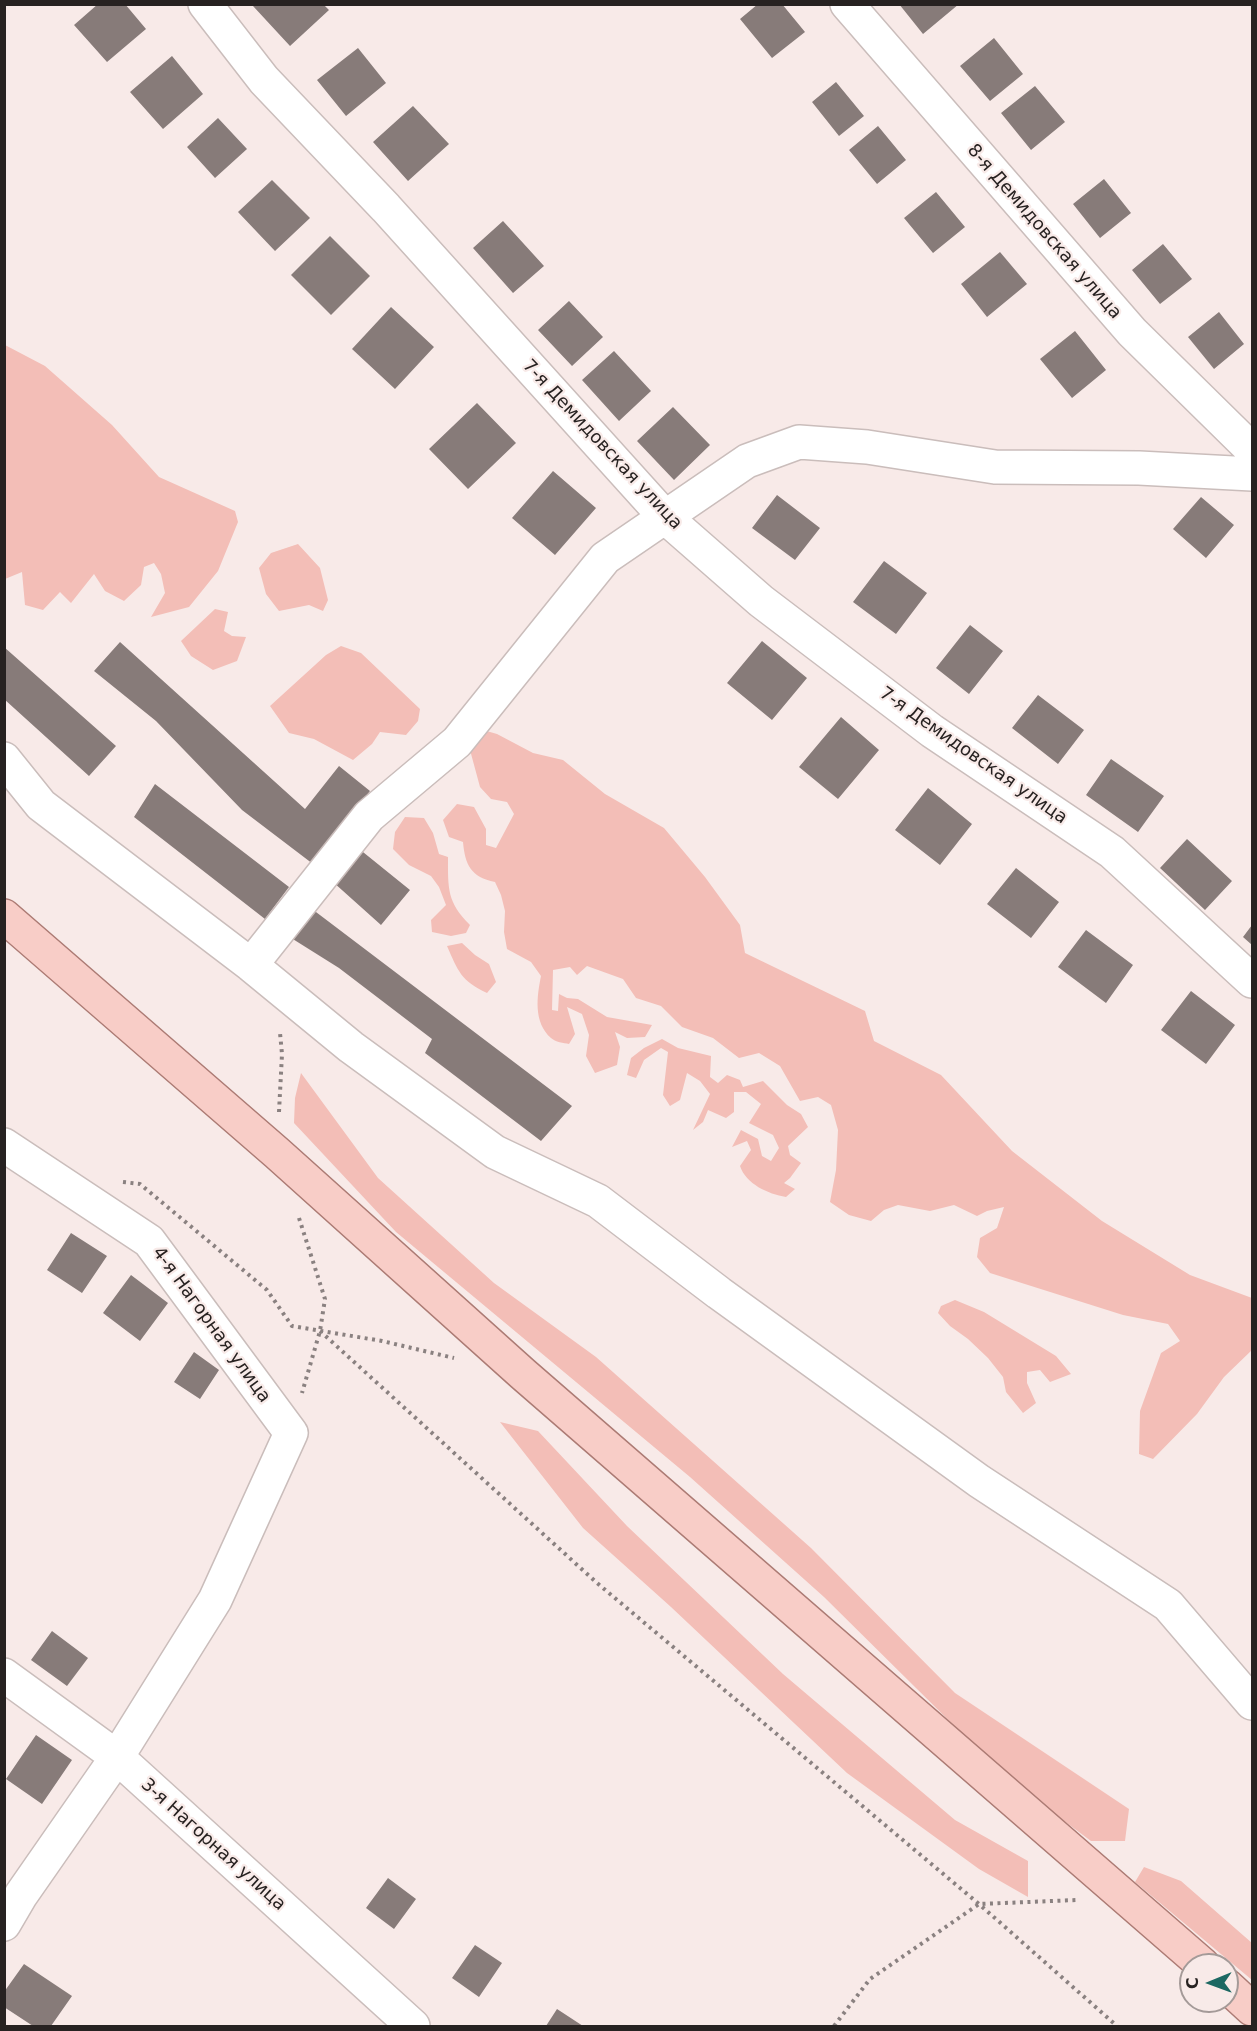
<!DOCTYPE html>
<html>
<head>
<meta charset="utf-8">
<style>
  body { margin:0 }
  #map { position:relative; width:1257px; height:2031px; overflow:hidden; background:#f8eae8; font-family:"DejaVu Sans",sans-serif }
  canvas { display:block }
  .frame { position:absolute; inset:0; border:6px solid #272221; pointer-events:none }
  .north { position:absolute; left:1179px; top:1953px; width:60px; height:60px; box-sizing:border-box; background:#f8eae8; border:2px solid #a49a98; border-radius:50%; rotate:269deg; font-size:16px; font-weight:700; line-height:24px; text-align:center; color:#272221 }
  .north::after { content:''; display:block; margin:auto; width:21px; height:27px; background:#1c6862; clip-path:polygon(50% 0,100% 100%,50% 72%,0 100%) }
</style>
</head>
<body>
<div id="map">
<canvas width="1257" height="2031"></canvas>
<div class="frame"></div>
<div class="north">С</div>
</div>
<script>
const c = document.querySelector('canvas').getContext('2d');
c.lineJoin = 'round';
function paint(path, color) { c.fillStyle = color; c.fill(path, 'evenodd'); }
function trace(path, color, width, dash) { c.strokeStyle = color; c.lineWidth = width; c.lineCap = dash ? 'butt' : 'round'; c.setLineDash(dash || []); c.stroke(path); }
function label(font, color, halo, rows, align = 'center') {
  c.font = font + ' "DejaVu Sans",sans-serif'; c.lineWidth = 4.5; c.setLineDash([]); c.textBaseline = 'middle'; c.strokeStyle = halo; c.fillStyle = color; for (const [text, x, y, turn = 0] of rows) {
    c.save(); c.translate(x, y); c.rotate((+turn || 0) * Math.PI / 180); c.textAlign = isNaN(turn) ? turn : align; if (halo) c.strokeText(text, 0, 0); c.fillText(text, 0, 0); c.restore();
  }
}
paint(new Path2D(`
  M5,345L45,366L112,425L159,477L235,511L238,522L218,571L189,607L151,617L165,593L161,574L154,563L144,567L141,585L124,601L105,591L94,574L71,603L60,592L43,610L25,605L22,572L5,579Z
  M298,544L320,568L328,600L323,611L309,605L279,611L266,594L259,568L271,553Z
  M215,609L228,612L224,631L232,636L246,637L237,661L213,670L191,656L181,641Z
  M341,646L361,653L420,709L418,721L406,735L380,732L372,744L353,760L314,739L289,733L270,706L326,655Z
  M483,730L497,734L533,753L563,760L605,794L664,828L705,877L740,925L745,953L865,1011L874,1041L941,1075L1012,1151L1102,1221L1190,1275L1252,1298V1350L1224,1377L1197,1414L1153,1459L1139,1454L1140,1411L1161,1353L1180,1341L1168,1324L1123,1315L990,1273L977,1257L980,1238L997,1228L1004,1207L987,1211L977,1216L954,1205L930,1211L898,1205L884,1210L871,1221L849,1215L830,1202L836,1170L838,1130L831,1105L818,1097L800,1101L780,1066L759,1053L739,1058L713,1038L682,1027L661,1006L636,998L623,979L587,966L577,975L570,967L553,970L552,1010L558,1011L559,994L567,998L578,999L607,1017L652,1025L645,1037L627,1038L615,1032L620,1047L617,1065L595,1073L586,1056L589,1035L582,1014L567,1007L575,1034L569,1044C564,1043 555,1042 551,1038C533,1022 537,996 541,976L531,962L507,949L504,932L505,911L501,895L495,882C471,877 465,865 463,842L449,837L443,820L457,804L474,807L486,829V845L496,848L514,814L507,802L491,799L480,787L470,750Z
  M405,817L424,818L433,833L439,854L448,857C448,889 447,902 470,925L466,933L451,936L432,932L431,920L446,905L439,887L431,876L409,865L393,849L395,832Z
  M462,943L475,955L489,964L496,982L487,993C461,981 458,971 447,946Z
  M662,1039L678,1048L711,1056L710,1077L718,1083L727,1075L740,1080L743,1087L763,1081L787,1105L801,1114L808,1127L788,1146L790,1155L801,1163L790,1178L784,1183L795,1189L786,1197C768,1194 746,1184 740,1166L751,1150L747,1141L732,1147L741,1130L758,1139L762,1156L771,1161L779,1148L773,1135L749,1123L761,1104L746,1092H734V1112L726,1118L708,1110L703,1122L693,1130L710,1094L700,1081L687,1073L680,1100L670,1106L663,1095L668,1052L661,1048L644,1060L636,1078L627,1075L631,1058L644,1048Z
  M301,1073L378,1178L494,1283L596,1357L811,1548L955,1693L1129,1809L1125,1841H1091L1009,1780L824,1597L690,1477L396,1232L294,1123L295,1098Z
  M955,1300L984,1312L1056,1356L1071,1374L1050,1382L1040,1370L1027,1372V1383L1036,1403L1023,1413L1006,1392L1003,1377L988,1358L968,1339L950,1326L938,1313L941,1306Z
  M500,1422L538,1431L627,1526L783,1674L955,1820L1028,1861V1897L979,1869L847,1773L671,1607L583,1528Z
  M1144,1867L1181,1881L1252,1943V1980L1135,1882Z`), '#f3beb7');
paint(new Path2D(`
  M98,4H125L146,29L107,62L74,25Z
  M254,4H323L329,10L290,46L253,6Z
  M758,4H782L805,32L772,58L740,19Z
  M899,4H959L923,34Z
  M994,38L1023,74L990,101L960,66Z
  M358,48L386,83L346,116L317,80Z
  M172,56L203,94L163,129L130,92Z
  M836,82L864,116L839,136L812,102Z
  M1035,86L1065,122L1031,150L1001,113Z
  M413,106L449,144L408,181L373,142Z
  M218,118L247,149L215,178L187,147Z
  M878,126L906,160L877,184L849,150Z
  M1104,179L1131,213L1100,238L1073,204Z
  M272,180L310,218L275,251L238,212Z
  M936,192L965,227L933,253L904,218Z
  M503,221L544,266L513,293L473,248Z
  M330,236L370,276L331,315L291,275Z
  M1163,244L1192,279L1160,304L1132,270Z
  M1000,252L1027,284L987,317L961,284Z
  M569,301L603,337L572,366L538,330Z
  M391,307L434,347L395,389L352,349Z
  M1219,312L1244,344L1214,369L1188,337Z
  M1075,331L1106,370L1072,398L1040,359Z
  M614,351L651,391L619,421L582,380Z
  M477,403L516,443L468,489L429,449Z
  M673,407L710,445L674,480L637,441Z
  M553,471L596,508L555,555L512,518Z
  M777,495L820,528L795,560L752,528Z
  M1201,497L1234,525L1206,558L1173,529Z
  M884,561L927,593L896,634L853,602Z
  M970,625L1003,651L969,694L936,668Z
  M762,641L807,678L772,720L727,683Z
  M120,642L305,809L339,766L370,791L313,864L242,810L156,721L94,671Z
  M4,647L116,746L89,776L4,699Z
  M1038,695L1084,730L1058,764L1012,728Z
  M841,717L879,750L838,799L799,767Z
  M1111,759L1164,796L1138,832L1086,795Z
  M155,784L289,887L265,919L134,817Z
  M928,788L972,824L940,865L895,830Z
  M1187,839L1232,881L1205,910L1160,868Z
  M358,848L410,890L381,925L333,882Z
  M1016,868L1059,902L1031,938L987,904Z
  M312,909L572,1106L541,1141L425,1053L432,1039L339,968L288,936Z
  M1252,925V945L1243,937Z
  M1086,930L1133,965L1106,1003L1058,967Z
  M1191,991L1235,1025L1206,1064L1161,1030Z
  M71,1233L107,1256L82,1293L47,1270Z
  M131,1275L168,1303L140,1341L103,1313Z
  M194,1352L219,1370L200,1399L174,1382Z
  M52,1631L88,1658L67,1686L31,1660Z
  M36,1735L72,1760L42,1804L6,1779Z
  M388,1878L416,1899L394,1929L366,1908Z
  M475,1945L502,1963L479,1997L452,1978Z
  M24,1964L72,1996L51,2026H33L4,2007V1992Z
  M557,2009L583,2026H546Z`), '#877b79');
const minor = new Path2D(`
  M205,4L264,80L386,208L665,517L761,601L932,731L1112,852L1252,981
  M847,4L1132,332L1252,450
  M4,759L41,805L251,965L351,1047L495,1152L598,1201L719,1293L979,1481L1168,1605L1252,1703
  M251,965L369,816L457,742L605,558L747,461L799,442L867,447L995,467L1139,468L1252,474
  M4,1145L149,1241L291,1433L215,1600L117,1757L21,1895L4,1924
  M4,1675L117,1757L413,2026`);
const major = new Path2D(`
  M4,916L277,1153L523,1374L1203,1965
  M1227,1986L1252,2009`);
trace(minor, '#cabdbb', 36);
trace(major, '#ac7b74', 36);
trace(new Path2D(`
  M279,1112L282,1054L280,1033
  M123,1182L140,1184L267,1290L292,1326L382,1341L454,1358
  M299,1218L325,1299L320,1331L302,1393
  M320,1331L597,1583L979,1904L1117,2026
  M834,2026L870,1979L979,1904L1077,1900`), '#8a8180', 4, [3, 4.5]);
trace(minor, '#fff', 33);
trace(major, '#f8cdc7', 33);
label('18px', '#272221', '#f8eae8', [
  ["8-я Демидовская улица",1044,232,49],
  ["7-я Демидовская улица",602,445,47],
  ["7-я Демидовская улица",973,756,35],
  ["4-я Нагорная улица",211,1325,54],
  ["3-я Нагорная улица",213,1845,42]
]);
</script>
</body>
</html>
